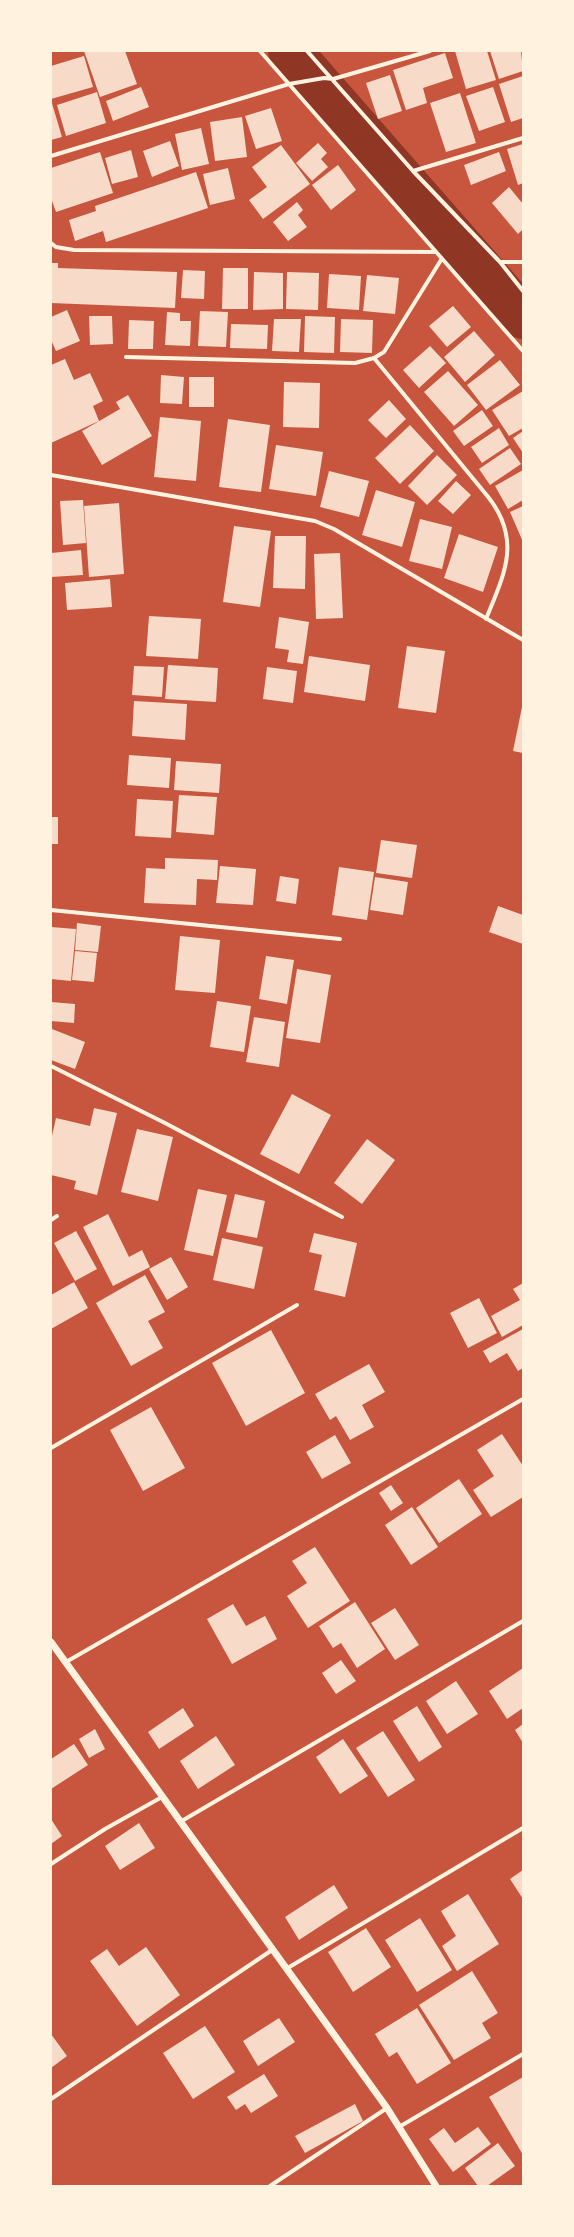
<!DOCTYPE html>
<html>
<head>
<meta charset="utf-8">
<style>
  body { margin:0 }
  #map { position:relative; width:574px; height:2237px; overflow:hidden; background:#c8553d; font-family:Roboto,sans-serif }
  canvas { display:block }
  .frame { position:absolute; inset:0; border:52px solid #fff3e0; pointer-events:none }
</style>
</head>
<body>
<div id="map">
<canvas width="574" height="2237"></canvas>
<div class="frame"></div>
</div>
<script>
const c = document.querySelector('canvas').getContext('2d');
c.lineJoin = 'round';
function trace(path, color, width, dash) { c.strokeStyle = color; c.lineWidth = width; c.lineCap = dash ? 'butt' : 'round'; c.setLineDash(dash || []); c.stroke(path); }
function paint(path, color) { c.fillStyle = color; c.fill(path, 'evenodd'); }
trace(new Path2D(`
  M290,51L523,317`), '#8f3625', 44);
paint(new Path2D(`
  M84,51H125L137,84L100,97Z
  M455,51H487L496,80L466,89Z
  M490,51H521L523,71L499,79Z
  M445,53L453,78L423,88L427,103L406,110L393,70Z
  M84,56L93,87L51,99V66Z
  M390,75L402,111L378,119L366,83Z
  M523,76V118L511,122L499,84Z
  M141,87L149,107L113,121L106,101Z
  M493,87L505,122L479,131L466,96Z
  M97,92L106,123L66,136L57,105Z
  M460,93L476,143L446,152L430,103Z
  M51,100L62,137L51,140Z
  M271,108L282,141L256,149L245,116Z
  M242,117L247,157L215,161L210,122Z
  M201,128L209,164L182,170L175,134Z
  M170,141L179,166L152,177L143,151Z
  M318,143L327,153L321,159L328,167L312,181L296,163Z
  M523,144V183L518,185L507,149Z
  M281,145L310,184L263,219L249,200L267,187L252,167Z
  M131,150L138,177L112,184L105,158Z
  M100,152L113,193L56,212L51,198V168Z
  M499,152L506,171L471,185L464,165Z
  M338,165L356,190L331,210L312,185Z
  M228,168L235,199L210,205L203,174Z
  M196,172L208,208L106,242L103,231L75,241L69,220L96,211L95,206Z
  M509,187L523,204V229L518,234L492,203Z
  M297,202L303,210L298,215L307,227L288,241L273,222Z
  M51,263H58V268L177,272L175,308L51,303Z
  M223,268H248V309H222Z
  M183,270L205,271L204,299L181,298Z
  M254,272L283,273V309L253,310Z
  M287,272L319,273L318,310L286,309Z
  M329,274L361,276L359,310L327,308Z
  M367,275L399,278L395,314L363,311Z
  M453,306L471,327L447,347L429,326Z
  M67,310L80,341L56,351L51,340V317Z
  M200,311L228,312L226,347L198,346Z
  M167,312L180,313V321H191L190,346L165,345Z
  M89,316H112L113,344L90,345Z
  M305,316L335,317L334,353L304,352Z
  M274,319H301L299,352L272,351Z
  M341,319L373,320L372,353L340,352Z
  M129,320L154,321L153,349H128Z
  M231,324L268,325L267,349L230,348Z
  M474,331L495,355L465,382L444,357Z
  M430,346L446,363L419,388L403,370Z
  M65,359L74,380L90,373L103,401L93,406L99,421L51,443V365Z
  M500,360L520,385L486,410L467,385Z
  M448,371L478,405L454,426L424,392Z
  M161,375L184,377L182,404L160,403Z
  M189,377H214V407H189Z
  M284,382L320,383L319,428L283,427Z
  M523,391V428L509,436L492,410Z
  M128,395L152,436L102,465L82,431L120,409L116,402Z
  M389,400L406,419L386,438L368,420Z
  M482,410L493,426L464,446L453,431Z
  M160,417L201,421L196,481L154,477Z
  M228,419L270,425L261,492L219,487Z
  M410,425L434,451L400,484L375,458Z
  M499,428L509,445L482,463L471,447Z
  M523,431V453L513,438Z
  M276,445L323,452L316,496L269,489Z
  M510,448L521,464L490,485L479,469Z
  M437,455L457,475L427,505L408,486Z
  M523,470V500L508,509L495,486Z
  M329,471L369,481L359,517L320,507Z
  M456,481L471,495L453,514L438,501Z
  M376,490L415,502L402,547L362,535Z
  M83,500L86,543L63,545L60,501Z
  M119,503L124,574L89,577L84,506Z
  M523,506V542L510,512Z
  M420,519L452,527L442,569L409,561Z
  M234,526L271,531L260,607L223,602Z
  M459,534L498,547L483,592L444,578Z
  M275,536H306L305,589L273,588Z
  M81,550L83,575L51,577V553Z
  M340,553L343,618L316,619L314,554Z
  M110,579L112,607L67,610L65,583Z
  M149,616L201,619L198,659L146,656Z
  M279,617L309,622L303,664L287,662L289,650L275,648Z
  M407,646L445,651L436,713L398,708Z
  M309,656L370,665L365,701L304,692Z
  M168,665L218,668L216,702L165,699Z
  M134,666L164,667L162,697L132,695Z
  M267,667L297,671L293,703L263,699Z
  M134,701L187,704L185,740L132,736Z
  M522,707H523V753L513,751Z
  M129,755L171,758L169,788L127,785Z
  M176,761L221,764L219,793L174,790Z
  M179,795L217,797L214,835L176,832Z
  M137,799L173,801L171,838L135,836Z
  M51,817H58V844H51Z
  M381,840L417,845L412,878L376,873Z
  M165,858L218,860L217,880L197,879L196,905L144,903L146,868L165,869Z
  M220,866L256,869L253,905L216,903Z
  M339,867L374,872L367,920L332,915Z
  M280,876L299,879L296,904L276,901Z
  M375,877L408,882L403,915L370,910Z
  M498,906L523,915V944L489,932Z
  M77,923L101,926L98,952L75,950Z
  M51,927L76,929L71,981L51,979Z
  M180,936L220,940L215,993L175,990Z
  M75,951L97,953L94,982L72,980Z
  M266,956L294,960L287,1004L259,999Z
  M297,969L331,975L320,1043L286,1038Z
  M217,1001L251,1006L244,1052L210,1047Z
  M51,1002L75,1004L74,1023L51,1021Z
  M254,1017L285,1022L279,1067L246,1062Z
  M52,1029L85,1042L75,1069L51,1060Z
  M292,1094L331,1115L299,1174L260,1154Z
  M94,1108L117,1113L97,1195L74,1189L76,1181L51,1175V1140L56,1118L90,1126Z
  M137,1129L173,1137L158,1201L121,1192Z
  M367,1139L395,1160L362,1204L334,1183Z
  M198,1189L227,1195L213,1256L184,1250Z
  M235,1194L265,1201L257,1238L226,1232Z
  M108,1214L129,1257L142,1250L150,1267L113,1286L83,1227Z
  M76,1231L97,1269L75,1281L54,1243Z
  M314,1233L357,1243L345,1297L314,1290L322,1255L309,1252Z
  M222,1238L263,1247L254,1289L213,1280Z
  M171,1257L188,1287L167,1300L149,1269Z
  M145,1275L165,1312L148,1321L163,1348L131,1366L96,1303Z
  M74,1282L88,1308L51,1329V1295Z
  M523,1283V1325L502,1337L491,1316L520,1300L513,1289Z
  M479,1298L497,1333L468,1348L450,1313Z
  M523,1329V1368L518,1371L507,1353L490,1363L483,1351Z
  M271,1330L305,1393L246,1426L212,1363Z
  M369,1364L385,1392L362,1405L374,1427L350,1440L336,1416L330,1420L315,1394Z
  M151,1407L185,1468L143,1491L110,1430Z
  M502,1434L523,1466V1497L491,1517L473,1490L494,1476L477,1450Z
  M335,1435L351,1463L322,1479L306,1452Z
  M459,1479L482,1514L439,1543L416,1508Z
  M391,1485L403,1503L391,1511L379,1493Z
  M412,1507L438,1547L411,1565L385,1525Z
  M315,1547L350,1601L308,1628L287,1596L307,1583L292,1561Z
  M355,1602L385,1649L357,1668L341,1643L333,1648L319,1626Z
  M233,1604L246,1626L265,1616L277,1639L232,1664L207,1619Z
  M395,1608L419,1645L395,1660L371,1623Z
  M341,1660L356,1681L336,1694L322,1673Z
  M523,1668V1708L507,1719L489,1691Z
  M456,1681L478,1714L447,1734L426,1701Z
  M417,1706L442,1747L419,1762L393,1721Z
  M183,1708L194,1726L159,1749L148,1732Z
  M523,1724V1743L515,1730Z
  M95,1729L105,1749L89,1758L79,1739Z
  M383,1731L415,1780L388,1797L356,1748Z
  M216,1736L235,1765L198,1789L180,1761Z
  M343,1739L368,1776L340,1794L316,1757Z
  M74,1744L88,1765L51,1789V1759Z
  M51,1819L62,1836L51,1844Z
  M139,1823L155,1848L120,1870L105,1846Z
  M523,1870V1899L510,1879Z
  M334,1885L348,1908L299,1940L285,1917Z
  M468,1894L499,1944L457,1971L442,1946L456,1936L441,1911Z
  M420,1918L452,1970L417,1992L385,1940Z
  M366,1928L391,1967L353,1992L328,1952Z
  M146,1947L180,1995L137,2026L90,1961L107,1949L119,1966Z
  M472,1971L498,2013L482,2023L491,2038L454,2060L419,2005Z
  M417,2008L451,2063L417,2084L397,2052L389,2057L375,2034Z
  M279,2018L295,2042L258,2066L243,2041Z
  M205,2026L235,2072L193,2099L163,2053Z
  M51,2034L67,2056L51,2068Z
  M264,2074L278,2096L251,2113L245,2104L236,2110L227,2097Z
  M523,2077V2155L489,2097Z
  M355,2104L363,2121L305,2153L295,2136Z
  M478,2127L491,2144L453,2172L429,2139L444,2128L455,2143Z
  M498,2143L515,2166L487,2186H478L465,2168Z`), '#f7dbc8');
trace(new Path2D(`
  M260,51L523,351
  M307,51L413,171L500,262L523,291
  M51,156L289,84L324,78L333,79L430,51
  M413,171L523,138
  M51,243L56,247L74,250L436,252
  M500,262H523
  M126,357L355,363L374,358L384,352L441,260
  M374,358L489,498C522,541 504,575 486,619
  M51,475L315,521L334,529L523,640
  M51,910L340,939
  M51,1066L165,1123L342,1217
  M51,1220L57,1216
  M51,1448L297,1305
  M66,1662L523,1399
  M180,1822L523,1621
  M51,1864L105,1829L162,1797
  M286,1969L523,1828
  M51,2099L272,1950
  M399,2127L523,2054
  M270,2186L387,2108`), '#fff3e0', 4);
trace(new Path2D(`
  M51,1642L387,2108L436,2186`), '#fff3e0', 7);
</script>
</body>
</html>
